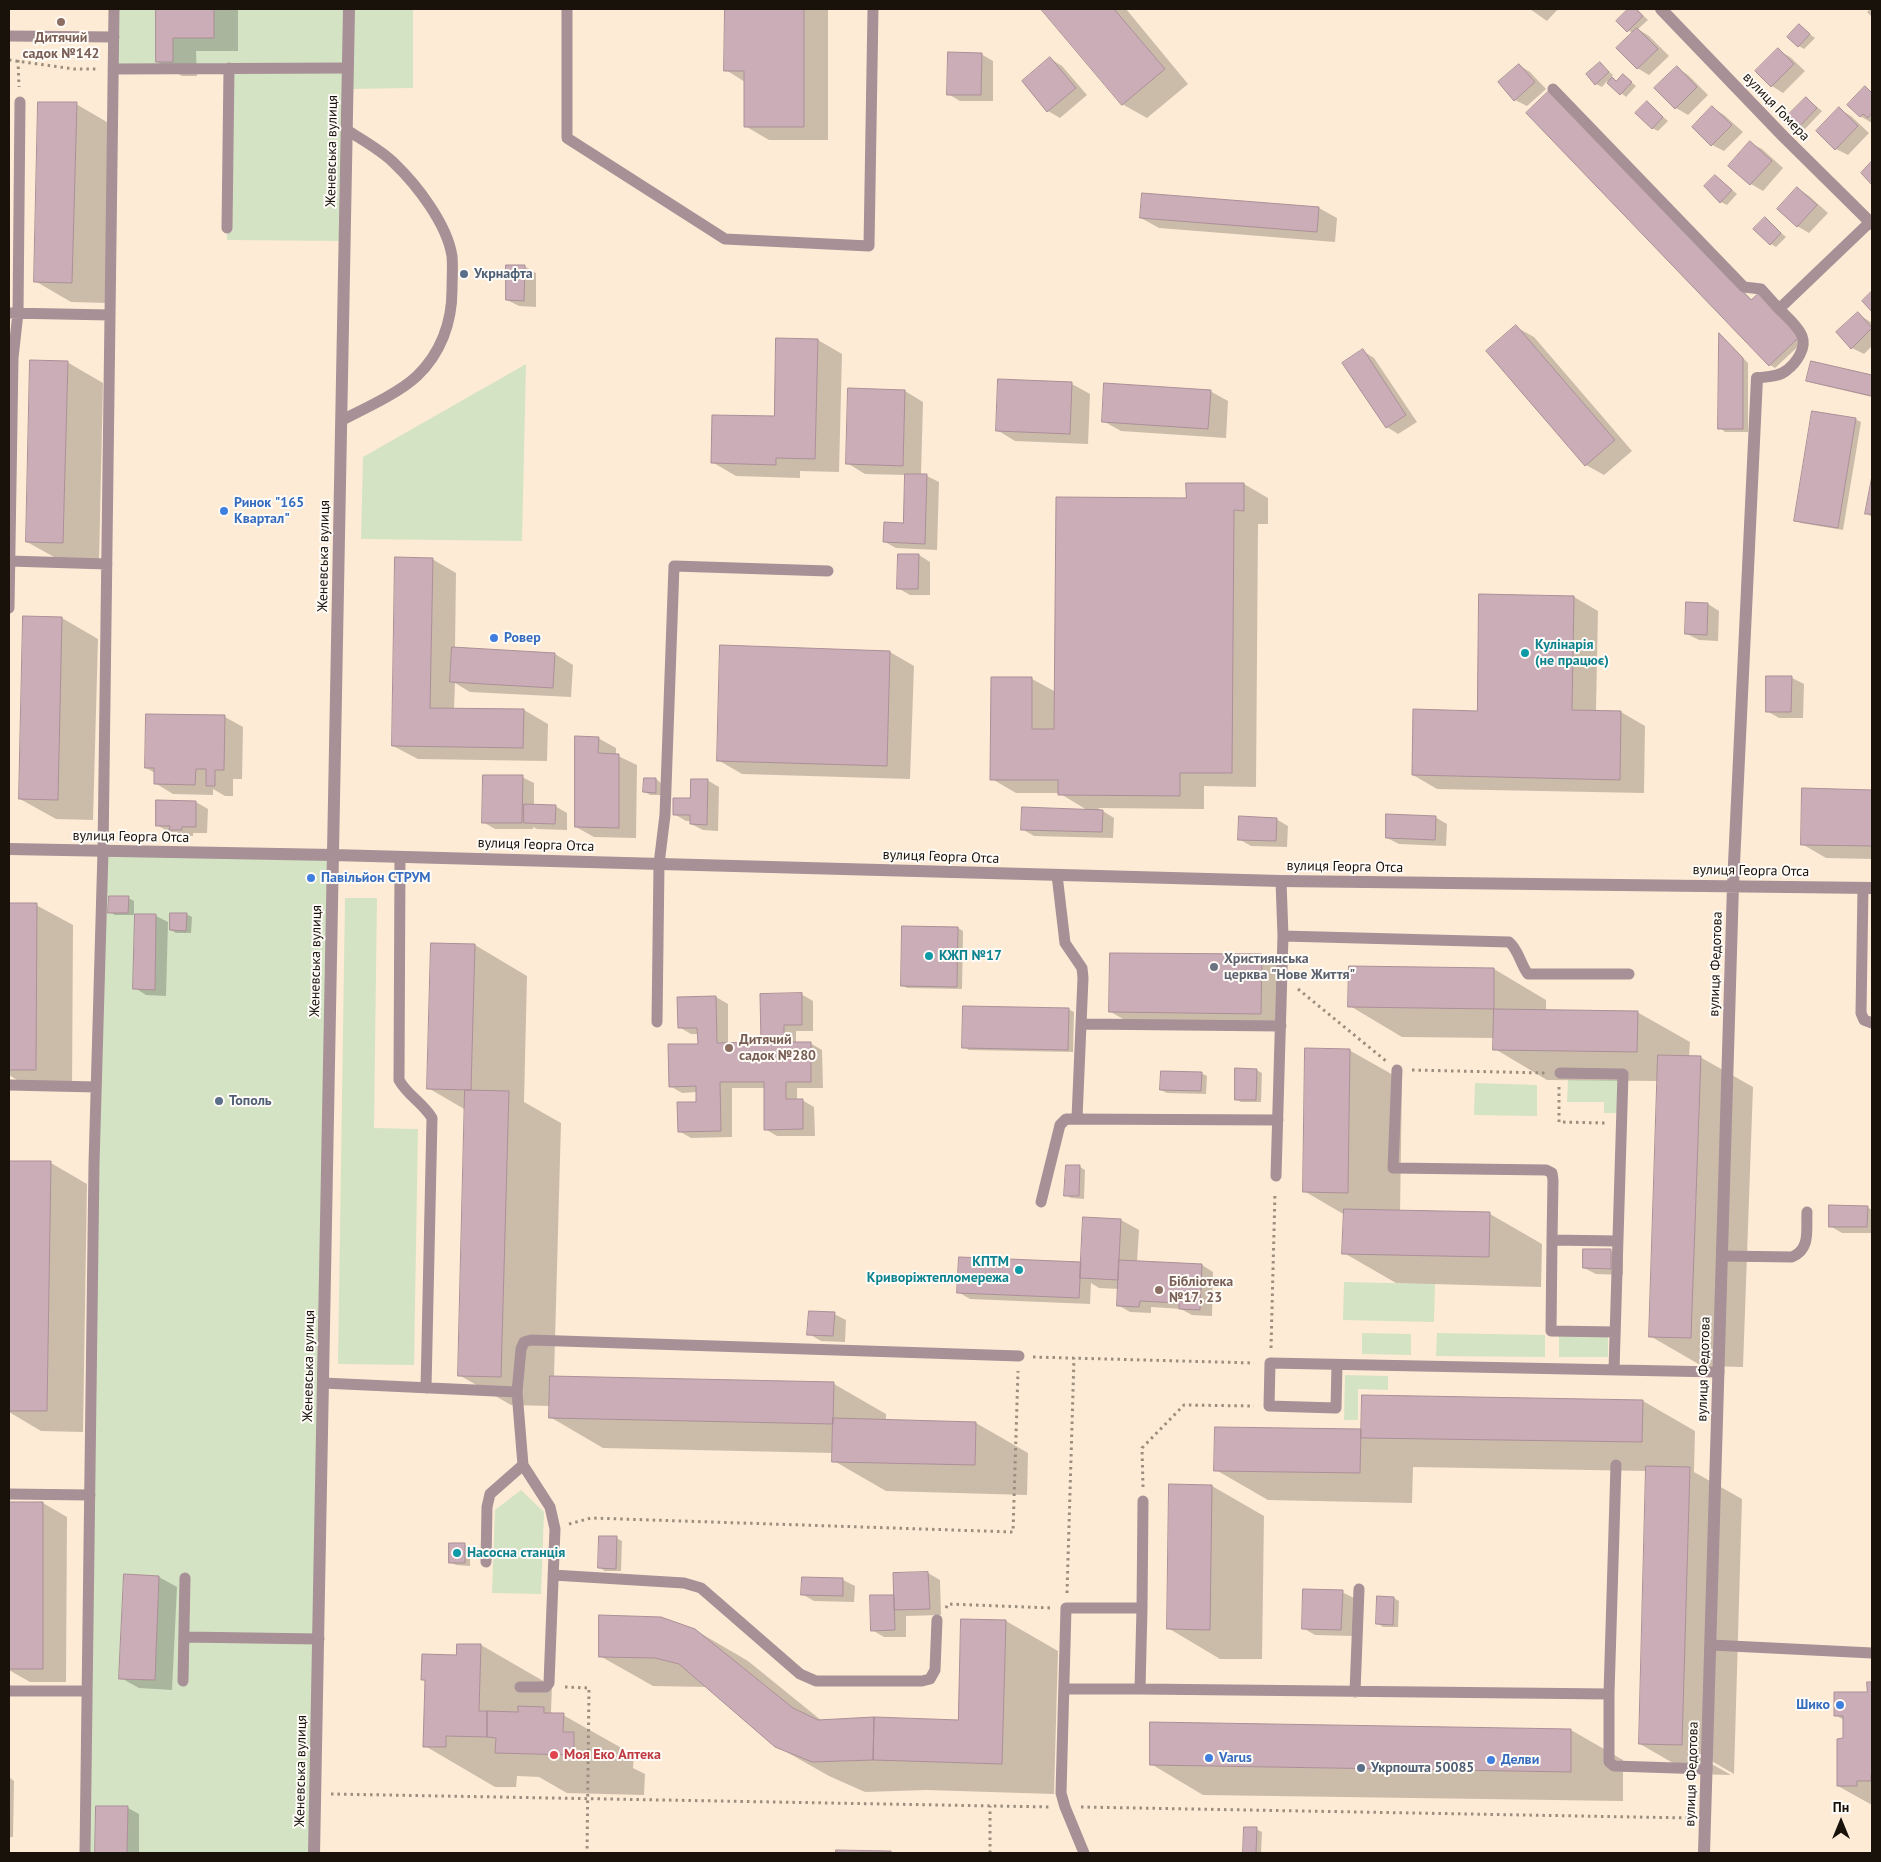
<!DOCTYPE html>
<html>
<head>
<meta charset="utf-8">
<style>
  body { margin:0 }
  #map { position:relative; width:1881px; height:1862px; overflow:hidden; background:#feebd5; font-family:"PT Sans",sans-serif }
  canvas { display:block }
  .frame { position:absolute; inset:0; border:10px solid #18120a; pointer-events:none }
  .north { position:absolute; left:1816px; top:1797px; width:50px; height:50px; -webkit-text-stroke:4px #fffbf7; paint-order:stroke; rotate:0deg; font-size:14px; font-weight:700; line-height:20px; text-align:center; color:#18120a }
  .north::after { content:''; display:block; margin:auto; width:18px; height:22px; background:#18120a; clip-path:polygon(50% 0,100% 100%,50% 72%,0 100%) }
</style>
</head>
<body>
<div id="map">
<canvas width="1881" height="1862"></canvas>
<div class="frame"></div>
<div class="north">Пн</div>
</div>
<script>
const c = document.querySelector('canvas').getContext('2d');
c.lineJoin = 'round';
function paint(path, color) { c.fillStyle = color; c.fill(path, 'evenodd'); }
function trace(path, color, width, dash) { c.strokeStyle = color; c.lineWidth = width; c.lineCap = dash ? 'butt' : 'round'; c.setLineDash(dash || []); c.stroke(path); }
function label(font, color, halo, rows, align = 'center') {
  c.font = font + ' "PT Sans",sans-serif'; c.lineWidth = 4; c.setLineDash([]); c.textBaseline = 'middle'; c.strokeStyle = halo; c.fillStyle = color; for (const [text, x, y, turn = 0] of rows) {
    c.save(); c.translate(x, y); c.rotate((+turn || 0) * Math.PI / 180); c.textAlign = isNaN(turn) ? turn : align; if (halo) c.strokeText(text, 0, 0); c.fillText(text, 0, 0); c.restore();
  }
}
paint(new Path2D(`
  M114,9H413V88L348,89L345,241L227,240L228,68L113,69Z
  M526,364L522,541L361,539L363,457Z
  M103,851L333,855L314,1853H85Z
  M345,898H377L374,1128L418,1129L414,1365L338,1364Z
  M1568,1080H1618L1617,1113H1604V1102H1567Z
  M1475,1083L1537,1085V1116L1474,1115Z
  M1344,1282L1435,1284L1434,1322L1343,1320Z
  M1362,1333L1411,1334V1355L1362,1354Z
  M1437,1333L1545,1335V1357L1436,1356Z
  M1559,1336H1608V1357H1559Z
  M1345,1375L1388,1376V1390L1358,1389V1420H1344Z
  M521,1490L544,1512L541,1594L492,1593L495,1510Z`), '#d4e3c4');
paint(new Path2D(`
  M157,9H238V51H196L197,76H182L157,62Z
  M726,9H828V140H769L745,126V82L726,70Z
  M1043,9H1126L1188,84L1147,118L1122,104Z
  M1530,9H1558L1547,21Z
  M1630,9L1638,10L1648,20L1638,29L1649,36L1669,56L1649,75L1637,68L1633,34L1618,21Z
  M1870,9H1872V17L1867,12Z
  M1799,26L1815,38L1804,49L1799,46Z
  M1778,50L1790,57L1805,71L1783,93L1772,86L1757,71Z
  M981,54L993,61V101H960L948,94Z
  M1051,59L1062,66L1087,95L1060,118L1048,111Z
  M1600,64L1613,75L1611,78L1617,81L1623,75L1636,86L1626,97L1607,81L1602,87L1596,84Z
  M1519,65L1530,72L1546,89L1527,106L1515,100Z
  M1677,68L1688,75L1708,95L1688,115L1676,108Z
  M1865,88L1872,92V123L1860,116Z
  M1555,96L1753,301L1805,340L1775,368L1770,365Z
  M1806,98L1822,111L1805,129L1799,126Z
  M1647,103L1668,121L1658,131L1652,128Z
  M76,104L112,125L108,303L71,302L35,281Z
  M1713,108L1724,115L1743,132L1724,151L1712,145Z
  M1839,109L1851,116L1869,133L1848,155L1836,149Z
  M1750,143L1762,149L1783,168L1763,191L1751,184L1730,166Z
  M1716,176L1737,194L1727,205L1721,202Z
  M1798,189L1809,196L1828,213L1809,233L1797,226Z
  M1319,208L1337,218L1335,242L1159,228L1141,218Z
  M1765,219L1786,237L1776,247L1771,244Z
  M524,266L536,273V307L519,306L507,300Z
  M1858,314L1872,323V346L1864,354L1852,348Z
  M1516,327L1534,337L1632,451L1604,475L1586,465Z
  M1720,335L1748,363V432H1725L1720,428Z
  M818,340L842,354L839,472L800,471V478L736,476L712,462L775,418Z
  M1363,351L1374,358L1417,422L1398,434L1387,427Z
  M67,362L103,383L99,563L63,562L27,542Z
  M1812,362L1872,376V397L1813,383L1807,380Z
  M1072,384L1090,394L1088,444L1015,441L997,430Z
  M849,390L905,391L923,402L921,475L927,476L939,482L937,550L896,548L885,542L905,524L906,475L865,474L847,463Z
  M1210,391L1228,401L1226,438L1121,431L1103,421Z
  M1855,419L1861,422L1843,530L1801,523L1795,520Z
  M1872,483V517L1867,514Z
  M1244,484L1268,498V524H1258L1256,787L1204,786V809L1098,808L1114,818L1113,838L1034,836L1022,829L1087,810L1059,793H1016L992,779V678L1032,679L1056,692L1187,499Z
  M919,555L930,562V595H910L898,588Z
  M432,559L456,573L455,649L555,654L573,665L571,697L470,692L455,683L454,709L524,710L548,724L547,761L418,759L393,746Z
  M1574,597L1598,611L1596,711L1621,712L1645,726L1644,793L1437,789L1413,775L1478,712Z
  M1708,604L1719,611L1718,641L1699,640L1687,634Z
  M62,618L98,639L93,820L56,819L20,799Z
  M890,652L914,666L910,779L742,774L718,760Z
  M1792,678L1804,684L1803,718H1779L1767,711Z
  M225,717L243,727L242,779H233V796H225L213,789V795L173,794L155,783V773L146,768Z
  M598,738L616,748V755L637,765L636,838L594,837L576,827Z
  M522,777L534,783V806H555L567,813V830L537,829L533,827V829H495L483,822Z
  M656,779L661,783V795H650L645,792Z
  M707,780L719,787L718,831L703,830L691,824V821H686L674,814Z
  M1803,790L1872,791V859L1826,858L1802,844Z
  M157,801L196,802L208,809L207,833H193V836H182L177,832H169L157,825Z
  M1435,817L1447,824L1446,846L1399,844L1387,838Z
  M1276,819L1288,826L1287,847L1251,846L1239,839Z
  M128,898L134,901V915L156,916L168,922L166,996L146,995L135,988L136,915H115L110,912Z
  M9,904L36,905L73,925L72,1091H35L9,1075Z
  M186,914L192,917L191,933H176L171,930Z
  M958,928L963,931L962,989L907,988L902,985Z
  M475,945L527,976L524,1102L561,1123L554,1377L834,1384L886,1414V1421L976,1423L1028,1453L1027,1495L886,1491L834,1461V1453L603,1448L550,1417V1406L511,1405L459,1375L466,1110L428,1088Z
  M1261,956L1286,970L1285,1027L1135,1026L1111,1012Z
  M1494,969L1546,1000V1011L1637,1012L1690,1042L1689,1057H1700L1753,1087L1743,1367L1702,1366L1650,1336L1658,1081L1547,1080L1495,1049V1038L1402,1037L1350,1006Z
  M801,994L813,1001V1031H796V1043H810L822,1050L823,1088H797V1100H802L814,1107L815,1136H777L765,1129V1088H732V1137L691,1138L679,1131L697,1103V1092L682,1093L670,1086L699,1045V1034H691L679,1027L716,997L728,1004V1044H762Z
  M1068,1009L1074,1012L1073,1052L969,1050L964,1047Z
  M1349,1050L1402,1080L1400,1212L1490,1214L1542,1244L1541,1287L1396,1283L1344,1253L1345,1215L1304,1191Z
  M1256,1070L1262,1073L1261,1102H1241L1236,1099Z
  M1201,1073L1207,1076L1206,1094L1167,1093L1161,1090Z
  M10,1162L51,1163L87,1184L83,1432L41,1431L9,1412Z
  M1067,1166L1080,1167L1085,1170L1084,1199L1071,1198L1066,1195Z
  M1867,1207L1872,1210V1233H1842L1830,1226Z
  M1121,1220L1139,1230L1137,1262L1202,1265L1213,1272L1212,1316L1192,1315L1181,1309L1151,1307V1313L1130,1312L1118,1305L1119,1289L1099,1288L1091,1283L1090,1304L970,1299L958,1292L1082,1264Z
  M1584,1250L1611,1251L1623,1257V1275L1596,1274L1584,1268Z
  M834,1314L846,1320L845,1342L821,1341L809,1334Z
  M1643,1401L1695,1431L1694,1472L1742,1499L1734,1774L1691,1749V1752L1731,1775L1692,1774L1640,1744L1647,1471L1413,1467L1412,1503L1268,1500L1216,1470V1428L1362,1430Z
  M1212,1486L1264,1516L1262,1659H1220L1168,1628Z
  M9,1503H43L67,1517L66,1682H30L9,1670Z
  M616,1538L622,1541L621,1571H605L600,1568Z
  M465,1545L470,1548V1566L456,1565L450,1562Z
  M928,1573L940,1580L941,1615L906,1616V1637H884L872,1630L895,1596Z
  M125,1576L159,1577L177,1587L172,1690L139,1688L121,1678Z
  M843,1580L855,1586L854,1602L814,1601L802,1594Z
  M1342,1592L1354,1598L1353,1636L1315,1635L1303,1628Z
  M1394,1598L1399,1601L1398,1627H1383L1377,1623Z
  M962,1620L1006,1621L1058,1651L1054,1794L926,1790L865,1792L829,1776L776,1746L708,1687L653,1686L600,1656L695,1630L748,1661L822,1721H959Z
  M458,1645H481L552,1686L551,1712L554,1714L563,1715L634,1755L633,1768L645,1774L644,1795L567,1793L539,1777L517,1776L516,1787H495L425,1746L426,1682L423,1679L457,1656Z
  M1868,1683H1872V1805L1838,1786L1845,1740L1844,1720L1835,1715L1868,1693Z
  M1571,1730L1623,1760V1801L1203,1795L1151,1764Z
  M9,1777L14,1781L13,1837H9Z
  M128,1808L139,1814V1853L96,1852Z
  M1245,1828L1256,1829L1262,1832L1261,1853H1244Z
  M837,1851L891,1852L893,1853H837Z`), '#0003');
const building = new Path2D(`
  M156,9H214V38H173V62H156Z
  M725,9H804V127H744V71H724Z
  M1041,9H1114L1165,69L1122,105Z
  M1628,9H1636L1643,16L1627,32L1616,21Z
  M1799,24L1810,34L1798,47L1787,37Z
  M1637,28L1658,49L1637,69L1616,48Z
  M1778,48L1794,64L1771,87L1755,71Z
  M948,52L982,53L981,95H947Z
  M1050,57L1076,88L1047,112L1022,81Z
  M1600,62L1609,72L1595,85L1586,74Z
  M1519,64L1535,82L1514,101L1498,82Z
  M1677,66L1697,87L1675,109L1654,88Z
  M1623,74L1632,82L1620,95L1607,83L1612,77L1616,81Z
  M1865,86L1872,93V113L1868,118L1863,114L1860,117L1847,105Z
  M1549,91L1751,300L1759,293L1800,336L1769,366L1526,113Z
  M1806,97L1817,108L1799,127L1787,116Z
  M1647,101L1663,117L1652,129L1635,113Z
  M38,102H77L72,283L34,282Z
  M1712,106L1732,125L1711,146L1692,127Z
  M1839,107L1858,126L1835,150L1816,131Z
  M1750,141L1772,161L1750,185L1728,166Z
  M1872,161V185L1861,173Z
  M1715,175L1732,190L1720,203L1704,186Z
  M1797,187L1817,205L1797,227L1777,209Z
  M1142,193L1319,207L1317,232L1140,218Z
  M1765,217L1781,233L1770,245L1753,229Z
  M506,265H525L524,301L506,300Z
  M1872,291V312L1862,301Z
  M1858,312L1872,328L1851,349L1836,332Z
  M1516,325L1615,440L1585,466L1486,351Z
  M1719,333L1743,358V429H1718Z
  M776,338L818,339L815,459L776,458V465L711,463L712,415L774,416Z
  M1363,349L1406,415L1386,428L1342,363Z
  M30,360L68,361L63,543L26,542Z
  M1811,361L1872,375V396L1806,381Z
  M998,379L1072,382L1070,434L996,431Z
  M1104,383L1211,390L1208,429L1102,422Z
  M848,388L905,390L903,466L846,464Z
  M1812,411L1856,418L1838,528L1794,521Z
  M905,474H927L925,544L883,542L884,522L903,523Z
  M1872,476V514H1865Z
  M1186,483H1244V511L1234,510L1232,773H1180V796L1058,795V780H990L991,677H1032V729H1054L1056,497L1186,498Z
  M898,554H919L918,589H897Z
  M395,557L433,558L430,708L524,709L523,748L392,746Z
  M1479,594L1574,596L1572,710L1621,711L1620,780L1412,775L1413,709L1477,711Z
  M1686,602L1708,603L1707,635L1685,634Z
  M23,616L62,617L58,800L19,799Z
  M720,645L890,651L887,766L717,761Z
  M452,647L555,653L553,688L450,682Z
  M1766,676H1792L1791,712H1766Z
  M146,714L225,715L224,770H215V786H206V769H196L195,785L154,784V768H145Z
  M575,736L599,737L598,753L619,754V828L575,827Z
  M483,775H523L522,823H482Z
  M644,778H656V793L643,792Z
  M691,779H708L707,825L690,824V815H673V798H690Z
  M1802,788L1872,790V846L1801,845Z
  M156,800L196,801V827H182V830H169L170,826H156Z
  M524,804L556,805L555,824L524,823Z
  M1022,807L1103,810L1102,832L1021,830Z
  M1386,814L1436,816L1435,840L1386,838Z
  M1239,816L1277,818L1276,841L1238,840Z
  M109,896H129L128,913H108Z
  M9,903H37L36,1070H9Z
  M170,913H187L186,931L170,930Z
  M135,914H156L155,990L133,989Z
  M902,926L958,927L957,987L901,986Z
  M431,943L475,944L471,1090L427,1089Z
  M1110,953L1262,954L1261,1014L1109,1012Z
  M1349,966L1494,968V1009L1348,1007Z
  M802,993V1025H784V1042H811V1082H786V1099H803V1129L764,1130V1082H720L721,1131L678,1132L677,1102H696V1086L669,1087L668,1044H698L697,1028H678L677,997L716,996L717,1043L761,1042L760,994Z
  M963,1006L1069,1008L1068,1050L962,1048Z
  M1494,1009L1638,1011L1637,1052L1493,1050Z
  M1305,1048L1350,1049L1348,1193L1303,1192Z
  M1658,1055L1701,1056L1691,1338L1649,1337Z
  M1235,1068L1257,1069L1256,1100H1235Z
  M1161,1071L1202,1072L1201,1091L1160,1090Z
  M465,1090L509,1091L501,1377L458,1376Z
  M9,1161H51L47,1411H9Z
  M1066,1165H1080L1079,1196H1064Z
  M1829,1205L1868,1206L1867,1227H1829Z
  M1344,1209L1490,1212L1489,1257L1342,1254Z
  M1083,1217L1121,1219L1118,1280L1080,1278Z
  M1583,1249H1611V1269L1583,1268Z
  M959,1257L1081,1262L1079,1298L957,1293Z
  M1119,1260L1202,1264L1200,1310L1179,1309V1303L1140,1301L1139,1307L1117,1306Z
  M809,1311L835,1312L833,1336L807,1335Z
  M550,1376L834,1382L833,1424L549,1418Z
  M1362,1395L1643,1400L1642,1442L1361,1438Z
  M833,1418L976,1422L975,1465L832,1462Z
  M1215,1427L1361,1429L1360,1473L1214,1471Z
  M1646,1466L1690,1467L1682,1745L1639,1744Z
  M1169,1484L1212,1485L1210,1630L1167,1629Z
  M9,1502H43V1669H9Z
  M599,1536H617L616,1569L598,1568Z
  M449,1543H465V1563H449Z
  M928,1572L930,1609L894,1610L893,1573Z
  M124,1574L159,1576L155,1680L119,1679Z
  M802,1577L843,1578V1596L801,1595Z
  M1303,1589L1343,1590L1341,1630L1302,1629Z
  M870,1595H894L895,1630L871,1631Z
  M1377,1596L1394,1597L1393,1625L1376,1624Z
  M599,1615L661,1617L695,1629L793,1708L818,1720L874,1717L873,1760L812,1762L775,1747L679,1664L655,1658L599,1657Z
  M961,1619L1006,1620L1002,1764L873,1760L874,1717L958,1720Z
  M457,1644H481L479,1711H487V1737L446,1736V1747H423L425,1680H421L422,1654L456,1655Z
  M1867,1682H1872V1775H1871V1781H1857V1786H1837V1739L1843,1738V1716H1834V1692H1867Z
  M518,1706L544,1707V1713H564L563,1732H574V1755L495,1753L496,1738L487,1737V1711L518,1712Z
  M1150,1722L1571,1729V1772L1150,1765Z
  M96,1806H128L127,1853H95Z
  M1244,1827H1257L1256,1853H1243Z
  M836,1850L891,1851V1853H836Z`);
paint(building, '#caadb6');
trace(building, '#ab8f97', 1);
trace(new Path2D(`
  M9,60L74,69H97
  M18,60L19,87
  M1298,989L1386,1061
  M1412,1070L1545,1073
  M1559,1087V1122L1605,1123
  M1271,1348L1275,1192
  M1033,1357L1254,1363
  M1143,1487L1142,1448L1184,1405L1254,1406
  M569,1524L591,1518L1013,1532L1018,1371
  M1067,1593L1074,1358
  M946,1608L948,1604L1051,1608
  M565,1687L589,1688L587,1853
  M331,1794L1050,1807
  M1081,1807L1690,1818
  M990,1853V1806`), '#9b8e7e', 3, [2.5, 4]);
trace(new Path2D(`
  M567,9V138L725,239L869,246L873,9
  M9,36L114,37
  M113,69L348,68
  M1553,89L1744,287L1761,289L1779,309L1870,222
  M227,228L229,68
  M9,313L110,315
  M1757,378C1766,377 1779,377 1787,370C1796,363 1807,348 1802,336C1798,326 1787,317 1779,309
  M342,420C364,409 399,393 417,376C441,353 452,322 452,290C452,279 453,267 452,256C447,224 417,185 394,163C381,150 362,140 347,130
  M9,561L107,564
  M9,608L13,358L18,313L20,102
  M400,857L399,1080C407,1095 423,1103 432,1118L426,1388
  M1057,875L1065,943L1082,968L1083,978L1077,1118
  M1863,888L1861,1013L1864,1020L1872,1023
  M1283,936L1509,942C1519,950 1520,964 1528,974H1629
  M657,1022L659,864L665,815L674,566L828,571
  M1081,1024L1281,1026
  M1397,1070L1393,1168L1546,1170L1552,1173L1553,1180L1552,1240L1617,1241
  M1560,1073L1623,1074L1614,1370
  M9,1085L96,1087
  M1276,1176L1283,936L1281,881
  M1041,1202L1060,1125L1066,1119L1278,1120
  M1552,1240L1551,1331L1615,1332
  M1722,1256L1792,1257C1811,1249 1806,1230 1807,1212
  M1337,1365L1336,1408L1269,1406L1270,1363L1719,1372
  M323,1383L517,1392L521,1349L524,1342L531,1340L1019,1356
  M517,1392L523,1465L550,1507L555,1529L549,1683L546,1687H520
  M1616,1465L1609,1694V1762L1614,1766L1707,1769
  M9,1494L90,1495
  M486,1562L487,1507L490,1494L523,1465
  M553,1575L684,1583L701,1588L800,1674L816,1681H922L930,1679L935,1670L937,1620
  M184,1637L319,1639
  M1711,1645L1872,1653
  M183,1681L185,1578
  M1064,1689H1140L1142,1608
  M1140,1689L1609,1694
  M9,1691H87
  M1355,1692L1359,1589
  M85,1853L94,1164L103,851L114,9
  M1084,1853L1065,1807L1061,1793L1066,1608H1142L1143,1501`), '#a79096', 11);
trace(new Path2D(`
  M1661,9L1783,136L1872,224
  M9,849L333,855L1281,881L1872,888
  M314,1853L349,9
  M1704,1853L1733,885L1757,378`), '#a79096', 12);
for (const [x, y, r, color] of [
  [61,22,5,"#8d6e63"],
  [464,274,5,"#5c6f8a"],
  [224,511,5,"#3f7fe0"],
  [494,638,5,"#3f7fe0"],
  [1525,653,5,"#0f9aa8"],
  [311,878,5,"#3f7fe0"],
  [929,956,5,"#0f9aa8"],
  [1214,967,5,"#6b7280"],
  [729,1048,5,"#8d6e63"],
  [219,1101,5,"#5c6f8a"],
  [1019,1270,5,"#0f9aa8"],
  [1159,1290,5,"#8d6e63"],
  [457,1553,5,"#0f9aa8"],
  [1840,1705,5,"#3f7fe0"],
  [554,1755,5,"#e0444e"],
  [1209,1758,5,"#3f7fe0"],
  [1491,1760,5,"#3f7fe0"],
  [1361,1768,5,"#5c6f8a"]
]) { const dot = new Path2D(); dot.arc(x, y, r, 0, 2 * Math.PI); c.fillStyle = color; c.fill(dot); trace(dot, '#fffbf7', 2); }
label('bold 14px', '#785e54', '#fffbf7', [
  ["Дитячий",61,38,"center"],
  ["садок №142",61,54,"center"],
  ["Дитячий",739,1040],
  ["садок №280",739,1056],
  ["Бібліотека",1169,1282],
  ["№17, 23",1169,1298]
], 'left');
label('14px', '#18120a', '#fffbf7', [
  ["вулиця Гомера",1776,107,46],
  ["Женевська вулиця",332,151,-89],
  ["Женевська вулиця",324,556,-89],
  ["вулиця Георга Отса",131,837,1],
  ["вулиця Георга Отса",536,845,2],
  ["вулиця Георга Отса",941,857,2],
  ["вулиця Георга Отса",1345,867,1],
  ["вулиця Георга Отса",1751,871,1],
  ["Женевська вулиця",316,961,-89],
  ["вулиця Федотова",1716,964,-88],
  ["Женевська вулиця",309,1366,-89],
  ["вулиця Федотова",1704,1369,-88],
  ["Женевська вулиця",301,1771,-89],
  ["вулиця Федотова",1692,1774,-88]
]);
label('bold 14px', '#4e5e75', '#fffbf7', [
  ["Укрнафта",474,274],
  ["Тополь",229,1101],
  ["Укрпошта 50085",1371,1768]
], 'left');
label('bold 14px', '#366cbe', '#fffbf7', [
  ["Ринок \"165",234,503],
  ["Квартал\"",234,519],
  ["Ровер",504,638],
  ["Павільйон СТРУМ",321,878],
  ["Шико",1830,1705,"right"],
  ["Varus",1219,1758],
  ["Делви",1501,1760]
], 'left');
label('bold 14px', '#0d838f', '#fffbf7', [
  ["Кулінарія",1535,645],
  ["(не працює)",1535,661],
  ["КЖП №17",939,956],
  ["КПТМ",1009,1262,"right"],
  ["Криворіжтепломережа",1009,1278,"right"],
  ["Насосна станція",467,1553]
], 'left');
label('bold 14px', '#5b616d', '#fffbf7', [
  ["Християнська",1224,959],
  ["церква \"Нове Життя\"",1224,975]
], 'left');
label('bold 14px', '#be3a42', '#fffbf7', [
  ["Моя Еко Аптека",564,1755]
], 'left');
</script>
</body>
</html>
